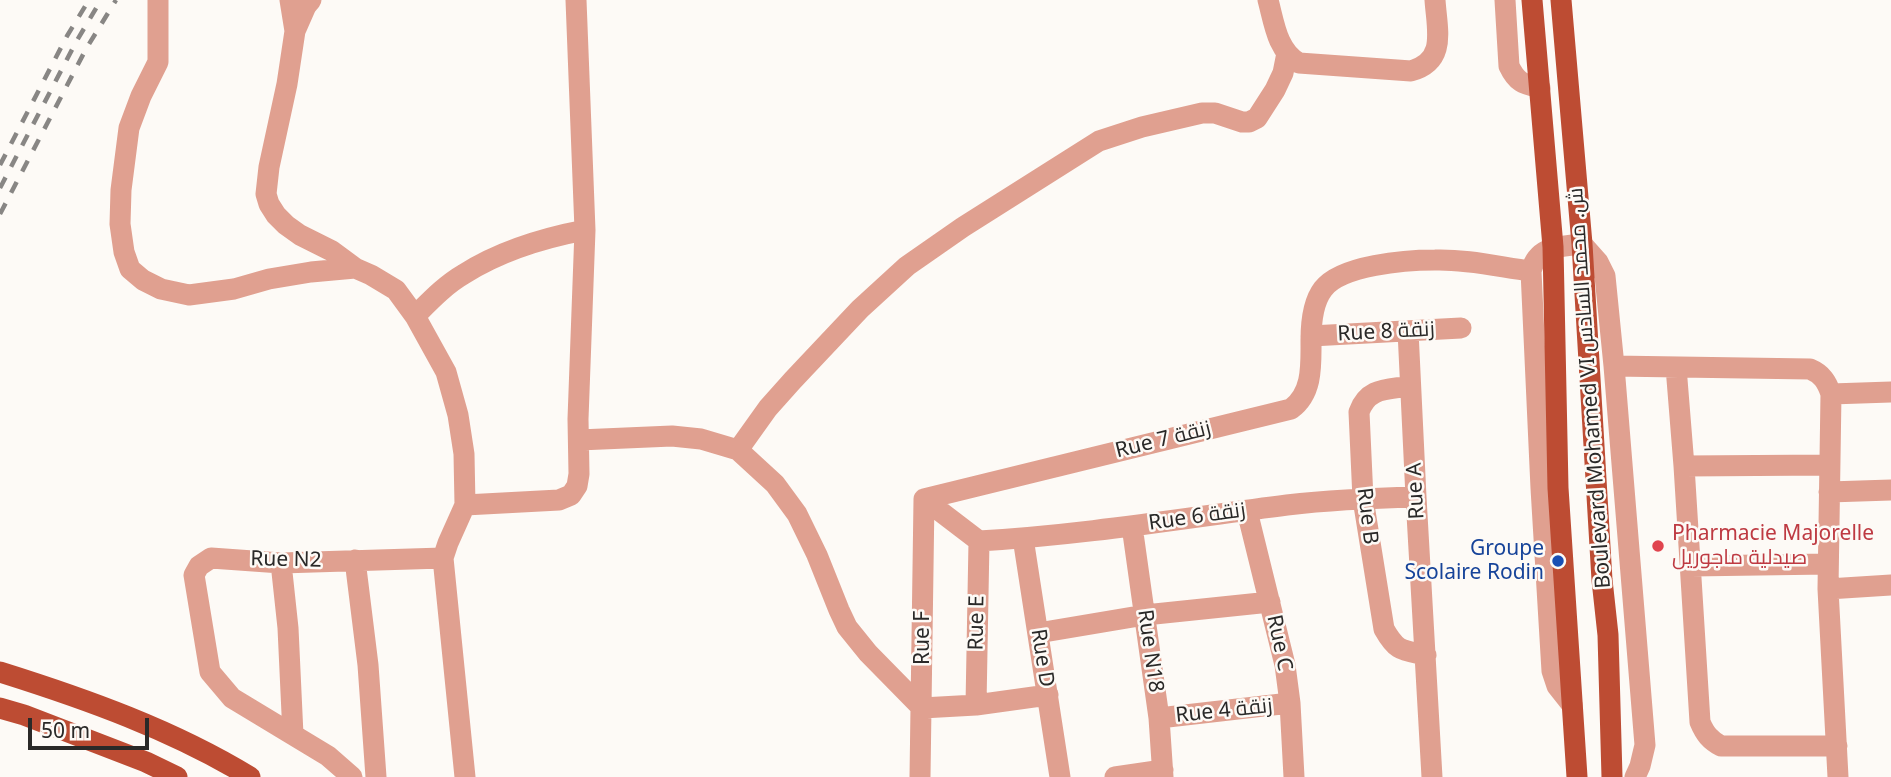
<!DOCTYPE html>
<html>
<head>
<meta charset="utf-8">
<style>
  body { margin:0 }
  #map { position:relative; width:1891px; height:777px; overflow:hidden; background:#fdfaf6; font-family:"Noto Sans",sans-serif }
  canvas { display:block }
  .scale { position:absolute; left:28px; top:718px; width:121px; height:32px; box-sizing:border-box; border:4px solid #2a2928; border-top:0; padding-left:9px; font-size:21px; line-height:24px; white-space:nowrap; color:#2a2928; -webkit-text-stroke:5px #fdfaf6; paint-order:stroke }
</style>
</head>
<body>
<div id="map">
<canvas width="1891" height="777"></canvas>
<div class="scale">50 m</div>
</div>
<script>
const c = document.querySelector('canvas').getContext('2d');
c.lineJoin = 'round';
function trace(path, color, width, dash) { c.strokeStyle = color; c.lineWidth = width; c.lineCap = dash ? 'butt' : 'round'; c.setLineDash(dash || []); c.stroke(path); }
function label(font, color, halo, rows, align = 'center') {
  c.font = font + ' "Noto Sans",Cairo,sans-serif'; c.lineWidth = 5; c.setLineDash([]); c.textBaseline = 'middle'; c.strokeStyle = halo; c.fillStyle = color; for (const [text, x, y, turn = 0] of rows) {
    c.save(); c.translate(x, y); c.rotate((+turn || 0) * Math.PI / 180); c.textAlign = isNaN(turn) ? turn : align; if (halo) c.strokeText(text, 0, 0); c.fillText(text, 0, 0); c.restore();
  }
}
trace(new Path2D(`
  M158,0V62L141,96L129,128L121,190L120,224L124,252L130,269L143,280L161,289L189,295L234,289L269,279L311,272L355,268L371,275L396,290L415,316L446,372L458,415L464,454L465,505L448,543L443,558L465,777
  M290,0L295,31L287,84L269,167L266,194L269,204L276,215L286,225L300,235L332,251L355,268
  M1268,0C1274,22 1277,51 1299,63L1411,71C1447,61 1437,30 1435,0
  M1505,0L1509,66C1517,83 1524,84 1540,88
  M295,31L306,6L311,0
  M415,316C430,301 445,285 464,274C500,251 543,238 585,230
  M1408,331L1416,497L1432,777
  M1311,336L1461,328
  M1614,366L1810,369C1822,374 1827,382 1831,394L1828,589L1838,777
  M1676,367L1684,466L1700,722C1705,734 1710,740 1721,746H1837
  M1410,386C1387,390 1368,387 1359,412L1363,499L1384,629C1397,652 1402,650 1426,655
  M1831,394L1891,392
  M579,440L672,436L701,439L738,450L775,484L797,514L817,555L839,610L847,627L868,653L922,708L976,705L1048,695
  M738,450L768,408L793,380L860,309L907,266L963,227L1099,141L1142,127L1202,113H1215L1242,122H1249L1257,118L1275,90L1283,73L1287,53
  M1684,466L1829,465
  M1829,492L1891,490
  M924,499L1291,409C1313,393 1311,365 1311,340C1311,324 1313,302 1323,289C1341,265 1406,260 1435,260C1467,259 1500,267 1531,271
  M924,499L979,541
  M465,505L559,500L571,495L577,486L579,474L578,419L585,230L576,0
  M1247,511L1285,665L1290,703L1294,777
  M1132,526L1159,718L1163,777
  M1023,538L1060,777
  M979,541C1083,535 1185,518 1287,505C1330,500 1373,498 1416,497
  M355,560L368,665L376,777
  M281,563L288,628L293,735
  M1691,566L1828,564
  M1828,589L1891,585
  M1038,633L1145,615L1270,602
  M976,705L979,541
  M1572,705L1557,686L1552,671L1541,488L1531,271C1538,245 1559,247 1582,244L1598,262L1605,276L1614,366L1645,745L1640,766L1635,777
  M1159,718L1290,703
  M352,777L328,756L232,698L210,672L194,575L199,566L211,558L281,563L443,558
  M920,777L924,499
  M1115,777L1163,770`), '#e0a090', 21);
trace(new Path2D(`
  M1532,0L1553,247L1558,488L1577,777
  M1561,0L1582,244L1602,580L1608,635L1612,777
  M0,672C86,699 173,730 250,777
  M0,708L24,715L146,762L177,777`), '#bd4c33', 21);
trace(new Path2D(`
  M0,165L67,36L89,0
  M0,188L76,42L101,0
  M0,214L86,49L116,0`), '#888684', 4.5, [12, 12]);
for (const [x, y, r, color] of [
  [1658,546,7,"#e0444e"],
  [1558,561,7,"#1a4fb4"]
]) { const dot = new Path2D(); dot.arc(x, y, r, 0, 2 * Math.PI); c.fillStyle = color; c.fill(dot); trace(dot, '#fdfaf6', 2.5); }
label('21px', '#2a2928', '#fdfaf6', [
  ["Rue 8 زنقة",1386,332,-3],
  ["Boulevard Mohamed VI ش. محمد السادس",1590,388,-94],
  ["Rue 7 زنقة",1163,440,-14],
  ["Rue A",1416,491,-93],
  ["Rue B",1367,516,83],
  ["Rue 6 زنقة",1197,517,-8],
  ["Rue N2",286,560,1],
  ["Rue E",977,623,-89],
  ["Rue F",923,638,-90],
  ["Rue C",1279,643,78],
  ["Rue N18",1150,651,82],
  ["Rue D",1042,658,81],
  ["Rue 4 زنقة",1224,711,-6]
]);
label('21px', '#be3a42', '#fdfaf6', [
  ["Pharmacie Majorelle",1672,534],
  ["صيدلية ماجوريل",1672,558]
], 'left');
label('21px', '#164399', '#fdfaf6', [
  ["Groupe",1544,549],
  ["Scolaire Rodin",1544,573]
], 'right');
</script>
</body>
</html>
